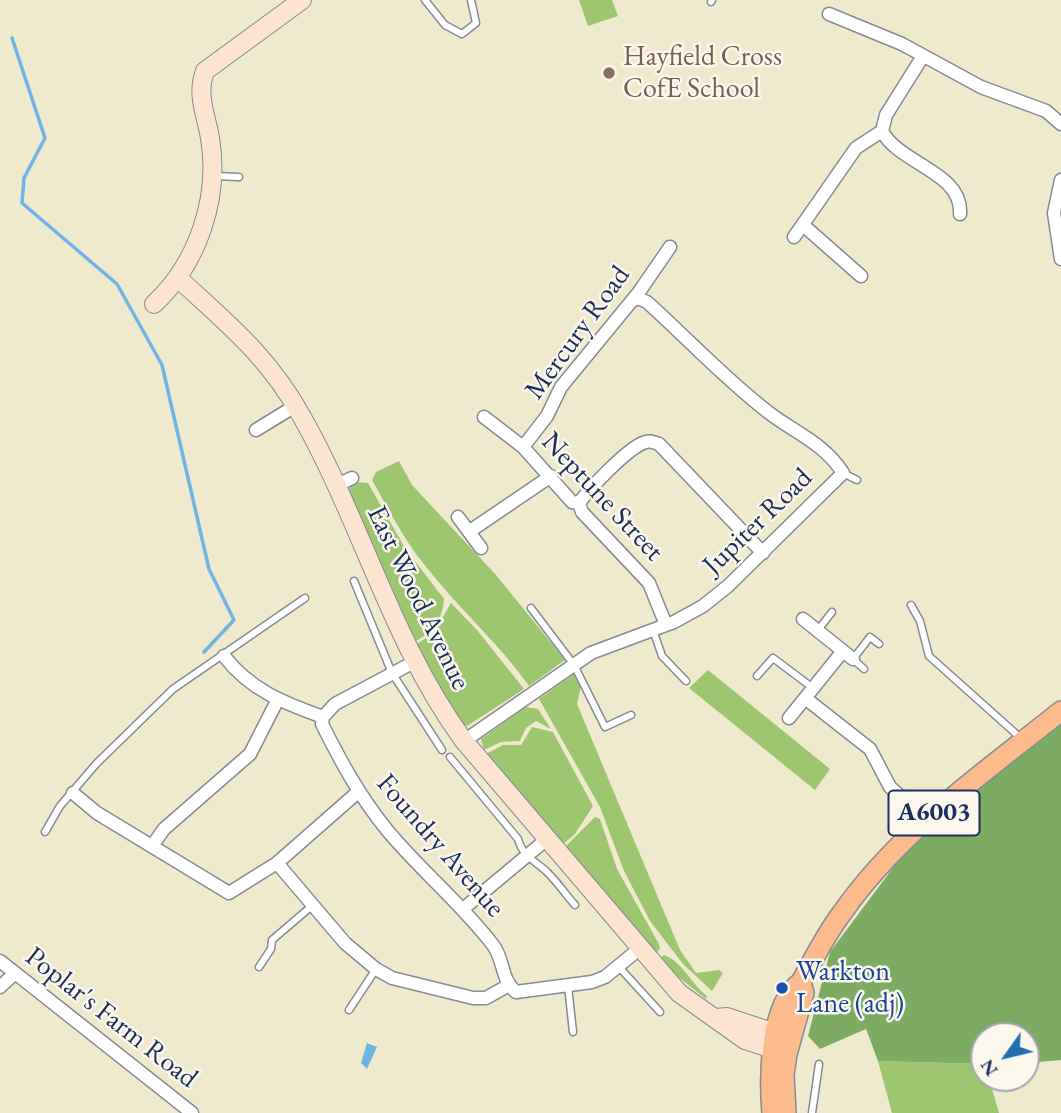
<!DOCTYPE html>
<html>
<head>
<meta charset="utf-8">
<style>
  body { margin:0 }
  #map { position:relative; width:1061px; height:1113px; overflow:hidden; background:#efe9ce; font-family:"EB Garamond",serif }
  canvas { display:block }
  .north { position:absolute; left:970px; top:1022px; width:70px; height:70px; box-sizing:border-box; background:#fbf7ec; border:2px solid #a1a7b3; border-radius:50%; rotate:236deg; font-size:19px; font-weight:700; line-height:28px; text-align:center; color:#1b2f5e }
  .north::after { content:''; display:block; margin:auto; width:24px; height:32px; background:#1f6fb2; clip-path:polygon(50% 0,100% 100%,50% 72%,0 100%) }
</style>
</head>
<body>
<div id="map">
<canvas width="1061" height="1113"></canvas>
<div class="north">N</div>
</div>
<script>
const c = document.querySelector('canvas').getContext('2d');
c.lineJoin = 'round';
function paint(path, color) { c.fillStyle = color; c.fill(path, 'evenodd'); }
function trace(path, color, width, dash) { c.strokeStyle = color; c.lineWidth = width; c.lineCap = dash ? 'butt' : 'round'; c.setLineDash(dash || []); c.stroke(path); }
function label(font, color, halo, rows, align = 'center') {
  c.font = font + ' "EB Garamond",serif'; c.lineWidth = 5; c.setLineDash([]); c.textBaseline = 'middle'; c.strokeStyle = halo; c.fillStyle = color; for (const [text, x, y, turn = 0] of rows) {
    c.save(); c.translate(x, y); c.rotate((+turn || 0) * Math.PI / 180); c.textAlign = isNaN(turn) ? turn : align; if (halo) c.strokeText(text, 0, 0); c.fillText(text, 0, 0); c.restore();
  }
}
paint(new Path2D(`
  M579,0H612L618,16L588,26Z
  M399,461L412,485L496,575L565,660L529,686C497,641 456,606 423,563C403,538 388,508 372,480L376,472Z
  M354,482L368,483L405,548L444,599C443,620 431,634 412,643L346,493Z
  M451,603L477,630L524,689L467,726L456,720L413,646L433,634Z
  M708,670L830,769L815,790L689,688Z
  M574,674L581,686L577,704L680,950L696,973L719,970L723,973L712,991L683,964L650,921L624,871L600,807L539,699Z
  M526,707L538,709L551,729L536,721L526,728L520,741L501,742L484,750L481,739Z
  M532,727L553,732L593,806L575,834L561,846L484,755L503,745H521Z
  M595,817L600,819L617,869L659,944L660,949L653,956L563,849Z
  M664,955C681,960 692,985 707,996L706,999L657,960Z
  M878,1061L984,1064V1078H989L999,1113H892Z`), '#9ec671');
paint(new Path2D(`
  M1061,718V1060L1026,1063V1036H984V1064L878,1061L866,1029L820,1049L808,1036L830,952L907,849L971,790Z`), '#7eab63');
paint(new Path2D(`
  M367,1043L377,1047L367,1069L361,1063Z`), '#70b4e5');
trace(new Path2D(`
  M12,38L45,138L24,178L22,203L117,284L162,365L209,569L234,620L204,652`), '#70b4e5', 3.5);
const lane = new Path2D(`
  M425,0L445,25L462,34L476,23L471,0
  M711,2L712,0
  M215,176L239,177
  M843,473L857,480
  M354,581L392,673L442,750
  M911,605L920,621L929,656L1023,740
  M531,608L574,665L605,727L631,715
  M653,630L662,656L686,681
  M818,630L832,612
  M864,669L853,659L870,637L879,644
  M757,676L773,658L813,688
  M450,757L518,839C522,856 537,862 548,873C558,883 566,895 575,905
  M45,832L60,806L97,763L173,689L305,598
  M259,967L271,949L272,940L313,905
  M619,967L660,1012
  M568,986L573,1032
  M349,1010L376,969
  M812,1113L819,1064`);
const street = new Path2D(`
  M829,14L902,44L981,87L1046,111L1061,124
  M923,56L886,115L882,131C899,164 963,172 960,214
  M1061,180L1054,213L1061,259
  M803,225L861,276
  M794,237L856,148L882,131
  M484,417L523,447L572,502L579,503L582,512L649,583L666,625
  M256,430L295,406
  M523,447L547,416L561,387L639,292L670,247
  M335,486L352,478
  M579,503C590,488 626,450 643,443C649,440 653,442 659,444L763,553
  M458,517L481,548
  M470,531L551,476
  M803,619L853,659
  M224,656C250,690 284,703 323,717
  M805,698L870,749L890,787L926,819
  M323,717L322,724C341,762 360,797 387,830C420,870 461,903 493,945C504,959 501,980 516,992L592,982L605,977L639,949
  M323,717L335,704L414,662
  M789,718L843,651
  M464,741L591,653L674,622L703,606L728,586L843,473C824,443 795,433 768,412C725,379 687,338 647,302L638,298L632,301
  M73,793L97,813L229,893L277,863L358,792
  M152,846L164,829L250,754L277,701
  M277,863L345,943L376,969L392,978L473,998H486L509,985
  M463,909L547,839
  M0,961L192,1113
  M0,987L15,973`);
const secondary = new Path2D(`
  M179,279C228,324 269,357 302,417C362,523 392,643 464,741L679,993L745,1040L785,1053
  M154,304C198,263 220,198 210,138C206,114 196,95 205,71L302,0
  M716,1018L727,1017L787,1037`);
const primary = new Path2D(`
  M772,1113C769,1078 769,1004 801,982C814,958 826,934 842,913C899,831 984,773 1061,711
  M786,1113L784,1075L787,1054L804,993L801,982`);
trace(lane, '#858c96', 9);
trace(street, '#858c96', 15);
trace(secondary, '#858c96', 20);
trace(primary, '#858c96', 22);
trace(lane, '#fff', 6);
trace(street, '#fff', 12);
trace(secondary, '#fde4d1', 18);
trace(primary, '#fbbb8c', 19);
for (const [x, y, r, color] of [
  [609,73,7,"#8d6e63"],
  [782,988,7,"#1a4fb4"]
]) { const dot = new Path2D(); dot.arc(x, y, r, 0, 2 * Math.PI); c.fillStyle = color; c.fill(dot); trace(dot, '#fbf7ec', 2.5); }
for (const [x, y, w] of [
  [934,813,91]
]) { const box = new Path2D(); box.roundRect(x - w / 2, y - 22.5, w, 45, 5); c.fillStyle = '#fbf7ec'; c.fill(box); trace(box, '#1b2f5e', 2); }
label('bold 26px', '#1b2f5e', null, [
  ["A6003",934,813]
]);
label('28px', '#785e54', '#fbf7ec', [
  ["Hayfield Cross",623,57],
  ["CofE School",623,89]
], 'left');
label('28px', '#1b2f5e', '#fbf7ec', [
  ["Mercury Road",578,333,-54],
  ["Neptune Street",602,497,47],
  ["Jupiter Road",758,522,-44],
  ["East Wood Avenue",418,598,64],
  ["Foundry Avenue",440,846,49],
  ["Poplar's Farm Road",111,1018,38]
]);
label('28px', '#164399', '#fbf7ec', [
  ["Warkton",796,972],
  ["Lane (adj)",796,1004]
], 'left');
</script>
</body>
</html>
